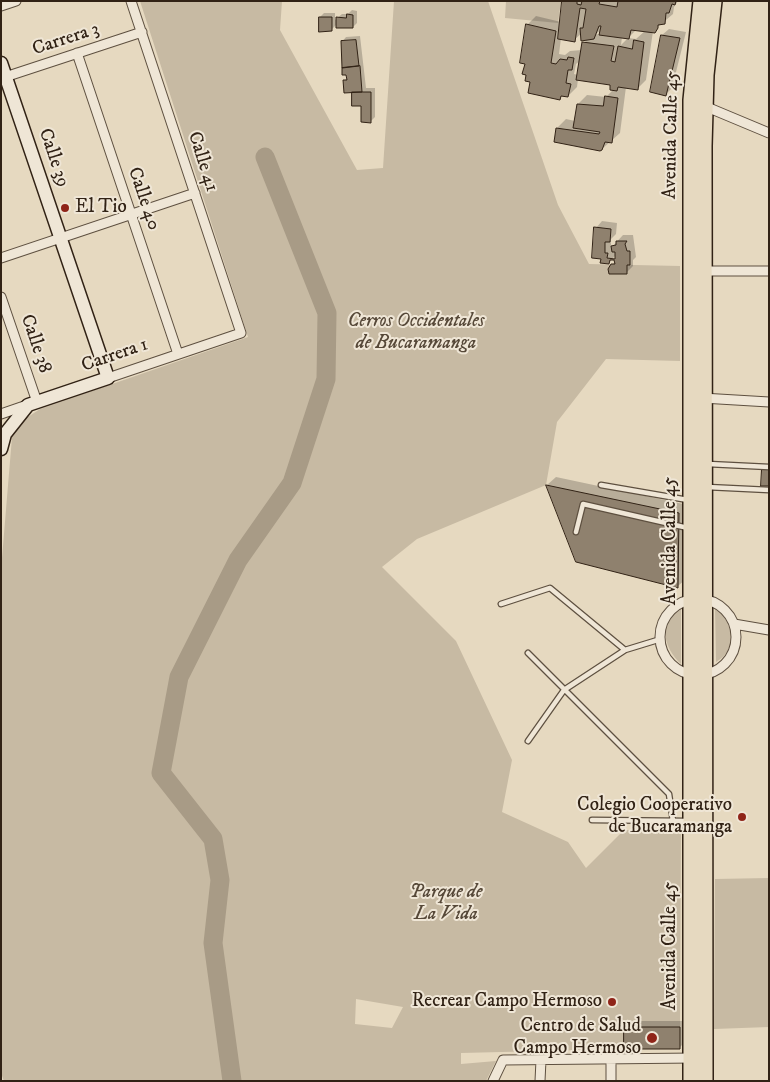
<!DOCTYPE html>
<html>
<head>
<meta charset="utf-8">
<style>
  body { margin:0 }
  #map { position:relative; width:770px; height:1082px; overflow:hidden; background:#e6d9c0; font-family:"IM FELL DW Pica",serif }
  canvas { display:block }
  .frame { position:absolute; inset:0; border:2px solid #312215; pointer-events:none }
</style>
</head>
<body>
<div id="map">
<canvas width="770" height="1082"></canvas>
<div class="frame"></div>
</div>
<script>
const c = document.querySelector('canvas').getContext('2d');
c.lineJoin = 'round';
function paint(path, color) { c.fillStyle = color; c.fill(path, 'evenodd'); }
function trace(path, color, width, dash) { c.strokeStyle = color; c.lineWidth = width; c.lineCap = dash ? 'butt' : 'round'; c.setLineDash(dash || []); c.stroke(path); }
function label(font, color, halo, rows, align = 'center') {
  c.font = font + ' "IM FELL DW Pica",serif'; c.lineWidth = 4; c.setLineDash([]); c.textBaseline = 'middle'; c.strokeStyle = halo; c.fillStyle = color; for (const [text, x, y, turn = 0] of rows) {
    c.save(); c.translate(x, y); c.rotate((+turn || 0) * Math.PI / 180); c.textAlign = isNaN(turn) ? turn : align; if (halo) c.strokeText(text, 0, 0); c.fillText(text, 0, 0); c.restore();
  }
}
paint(new Path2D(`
  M140,1H282L280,30L357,170L383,168L394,1H488L558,205L589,264L680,266V361L606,359L557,422L546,485L417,539L382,567L456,641L512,760L502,812L568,842L586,868L624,830L681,831L680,1027H624V1049L461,1053V1064L496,1061L486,1081H4L1,1073V570L12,437L22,421L40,409L248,337ZM356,999L403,1007L392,1028L355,1024Z
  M506,1H561L558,23L505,18Z
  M681,608V664C663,647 658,623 681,608Z
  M715,608C734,621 738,650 716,662Z
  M769,878V1027L714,1029L715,879Z`), '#c7baa3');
paint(new Path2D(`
  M564,1H678L674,7L673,14L653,31L646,80L637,89L626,87L620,133L602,149L557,128L566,119L575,121L578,104L587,95L606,97L614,89L611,84L578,79L577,87L568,96L563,95L559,98L531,81L527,25L536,16L561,22ZM602,29L601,35L596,34ZM637,29L646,30L636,39L628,38ZM582,33L586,40L582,50L570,51L565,55L559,54L561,38L574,40ZM622,37L628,38L621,45ZM581,60L578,75L574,74L576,64Z
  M352,10L357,11V23L353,27L337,24L331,30L320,17L324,13H335V20L342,14H348Z
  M669,29L686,32L672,88L665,95L652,80L662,35Z
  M360,36L366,88H375V117L371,121L354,91L344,81L348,77V73L344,74L342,42L346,37Z
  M602,221L617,223L616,234L611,239V248L623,235H633L636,257L633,260V266L627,272L612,265L616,261V255L608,263L596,228Z
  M556,477L688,505L687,578L678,586L547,485Z
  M632,1021H686V1041L679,1048L625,1027Z`), '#0003');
trace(new Path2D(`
  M232,1081L213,943L220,880L213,839L161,773L179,677L238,560L292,483L326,379L327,313L265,157`), '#a89b86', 19);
const building = new Path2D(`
  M562,1H577V4L581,5L582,1H600L599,4L617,7L618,1H676L675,5L672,4L669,13H666L665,24L658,25V28L655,33L631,30L629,39L599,35L601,26H599L594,39L581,41L580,28H583L586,9L580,8L575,42L558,39Z
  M347,14L353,15V28H336V17L346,18Z
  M319,17H332V31L319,32Z
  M526,24L556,31L551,63L556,64L560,59L567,60L568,57L574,58L572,70H568L566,83L571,84L568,97L561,96L560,100L528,93L530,82L525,81L526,75L522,74L525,64L520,63Z
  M661,35L680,38L666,96L650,92Z
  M356,40L359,66L342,68L341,41Z
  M634,40L644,42L638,90L618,87L617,91L610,90V85L576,80L582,42L614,46L611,61L615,62L618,46L632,49Z
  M360,66L362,92L344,93L343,80H347L346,75H342V68Z
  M352,92H371V123L361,122V106H352Z
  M605,96L618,98L612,143L605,142L602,150L600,151L554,142L556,128L599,134L600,132L573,128L577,104L603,106Z
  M594,227L611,229L610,242H605V253H608L607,258L615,259V252H612L611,246L616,245V241H627L625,244L627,251H630V265H627V274H609L608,269L611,264H615L614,260H610L609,264L600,263L601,259L592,258Z
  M762,468L769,469V486H761Z
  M546,485L679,513L678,588L576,562Z
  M624,1027H680V1049H624Z`);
paint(building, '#8f816e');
trace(building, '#312215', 1);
const lane = new Path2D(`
  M708,464L769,467
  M601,485L688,500
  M707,487L769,490
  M576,532L583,504L688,528
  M501,604L550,588L625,650L661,639
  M528,653L669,794L673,821
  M528,741L564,690L625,650
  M592,820L688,821`);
const street = new Path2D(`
  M1,6L16,1
  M77,53L178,354
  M2,78L142,32
  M702,105L769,133
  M1,258L195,193
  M702,271H769
  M1,297L37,402
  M108,378L241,333L131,1
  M702,398L769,402
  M1,414L27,405
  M660 637a38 38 0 1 1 76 0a38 38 0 1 1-76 0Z
  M734,624L769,630
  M611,1059V1081
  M493,1081L503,1060L695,1058
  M540,1081L541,1060`);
const secondary = new Path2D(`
  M1,63L108,378L28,405L5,434L1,449`);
const primary = new Path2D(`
  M691,1081V100L701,1
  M705,1081L704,146L706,75L714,1`);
trace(lane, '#5e5040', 7);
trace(street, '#5e5040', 11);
trace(secondary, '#312215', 15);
trace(primary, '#312215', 18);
trace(lane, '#efe6d6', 4.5);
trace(street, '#efe6d6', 9);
trace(secondary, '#efe6d6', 12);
trace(primary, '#e6d9c0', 15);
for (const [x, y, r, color] of [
  [65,208,5,"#8f2418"],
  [742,817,5,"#8f2418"],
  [612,1002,5,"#8f2418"],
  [652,1038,6,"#8f2418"]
]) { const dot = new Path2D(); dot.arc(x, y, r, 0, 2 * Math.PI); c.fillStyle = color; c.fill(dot); trace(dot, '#efe6d6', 2); }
label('19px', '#312215', '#efe6d6', [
  ["Carrera 3",66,40,-18],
  ["Avenida Calle 45",672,135,-89],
  ["Calle 39",53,158,71],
  ["Calle 41",202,162,72],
  ["Calle 40",143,199,71],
  ["Calle 38",35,344,71],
  ["Carrera 1",115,356,-19],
  ["Avenida Calle 45",671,541,-90],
  ["Avenida Calle 45",671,946,-90]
]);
label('19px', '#312215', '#efe6d6', [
  ["El Tio",75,208,"left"],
  ["Colegio Cooperativo",732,806],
  ["de Bucaramanga",732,828],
  ["Recrear Campo Hermoso",602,1002],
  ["Centro de Salud",641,1027],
  ["Campo Hermoso",641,1049]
], 'right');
label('italic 19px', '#564838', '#efe6d6', [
  ["Cerros Occidentales",416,322],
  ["de Bucaramanga",416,344],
  ["Parque de",446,893],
  ["La Vida",446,915]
]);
</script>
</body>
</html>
